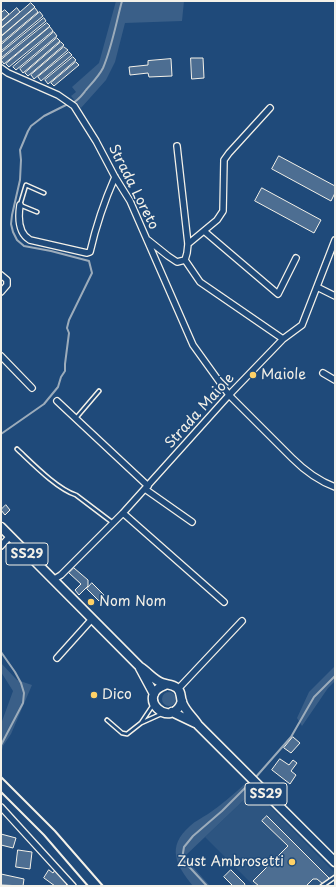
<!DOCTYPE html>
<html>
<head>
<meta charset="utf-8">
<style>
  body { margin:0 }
  #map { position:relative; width:336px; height:887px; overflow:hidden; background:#1f4a7a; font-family:"Playpen Sans",sans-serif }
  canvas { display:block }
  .frame { position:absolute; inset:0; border:2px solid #f4f1e8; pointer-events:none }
</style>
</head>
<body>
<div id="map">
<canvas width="336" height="887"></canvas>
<div class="frame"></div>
</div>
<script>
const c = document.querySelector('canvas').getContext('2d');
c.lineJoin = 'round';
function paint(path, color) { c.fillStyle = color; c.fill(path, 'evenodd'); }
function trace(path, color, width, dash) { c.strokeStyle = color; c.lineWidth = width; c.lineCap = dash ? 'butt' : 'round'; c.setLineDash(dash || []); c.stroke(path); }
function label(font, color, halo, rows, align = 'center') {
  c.font = font + ' "Playpen Sans",sans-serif'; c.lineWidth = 3; c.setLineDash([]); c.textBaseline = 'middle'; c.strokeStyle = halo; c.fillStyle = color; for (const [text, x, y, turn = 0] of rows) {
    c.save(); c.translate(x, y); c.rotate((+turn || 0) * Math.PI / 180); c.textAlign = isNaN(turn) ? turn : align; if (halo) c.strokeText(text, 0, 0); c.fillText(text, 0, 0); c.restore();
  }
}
paint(new Path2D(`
  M252,788L335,873V881L327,886H254L205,837L248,796Z`), '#2d5581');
paint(new Path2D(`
  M116,1H184L182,21L125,23L115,62L106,80L81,108L71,96L76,92L72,87L99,63Z
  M1,663L17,680L32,685L11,734L3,746L1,754V724L13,691L1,672Z
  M335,666V681L328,688L302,726L297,718L309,692Z
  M162 699a7 7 0 1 1 14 0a7 7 0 1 1-14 0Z
  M246,783L252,788L248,796L184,857L210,886H193C176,865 166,847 190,826C195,821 202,818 208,814C221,805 234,794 246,783Z`), '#3a5f88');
trace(new Path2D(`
  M72,103C78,101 82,95 86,90C92,83 99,76 103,68C112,47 116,23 122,1
  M1,434L44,404L58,387L61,377L65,371V364L69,333L67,328L69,320L92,273L89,261L51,251L24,246L17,240L13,232L11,224L12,215L20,180L21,160L20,150L28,131L31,126L44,116L68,104
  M1,652L15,672L21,683L24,693L23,703L1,745
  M255,778L291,737L314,697L335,676
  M207,886L182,859L184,847L193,836L222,811L249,784`), '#9cacbb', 2);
const building = new Path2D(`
  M31,3L35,7L1,36V29Z
  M17,8L20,12L1,28V22Z
  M35,8L38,12L1,43V37Z
  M5,10L9,14L1,21V13Z
  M40,12L43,16L1,51V45Z
  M44,18L46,21L1,58V53Z
  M47,23L50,26L4,64L1,60Z
  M50,27L53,31L9,67L6,64Z
  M54,32L57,36L16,70L13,67Z
  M57,38L60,41L23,73L20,69Z
  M61,42L64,45L28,76L25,73Z
  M64,47L68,50L34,79L31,75Z
  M69,52L72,55L41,81L38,77Z
  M73,57L76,60L48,84L45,80Z
  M191,58H203L204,78L192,79Z
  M171,59L172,76L149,77L148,73L130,75L129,67L148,65V61Z
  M76,62L79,65L54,86L51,83Z
  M279,156L335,186V193L331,201L272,169Z
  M262,188L321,220L314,233L255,201Z
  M6,505L10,510L5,515L1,510Z
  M74,568L88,580V586L79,595L75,590L81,584L69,573Z
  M92,583L104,595L99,601L87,589Z
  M293,737L300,743L291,753L284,748Z
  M280,759L289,765L293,760L297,763L291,771L296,775L290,784L272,770Z
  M267,816L329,878L323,884L317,879H313L306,886H259L253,881L288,846L262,821Z
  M1,834L16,838L13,848L1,845Z
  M18,850L32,852L30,869L16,867Z
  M49,870L53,873L55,870L67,884L66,885L67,886H55L44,878Z
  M231,870L245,884L244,886H233L224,877Z
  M1,874L24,879L23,886L1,885Z`);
paint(building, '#4d6e92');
trace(building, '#f4f1e8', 1);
const service = new Path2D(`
  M37,212L20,205L26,185L44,193
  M76,418L99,391
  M17,449C32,463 57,489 76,495L113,523
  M107,720L122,733L127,734L141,723L161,714
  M141,723L153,705
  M322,886L335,877`);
const minor = new Path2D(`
  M1,68L8,73L58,95L74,106L96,141L115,177L130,201L193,345L229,395L292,458C304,470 319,481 335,487
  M177,146L188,244L187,253L185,260
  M20,205C18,218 18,233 30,240L87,253L90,252C96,226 104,202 115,177
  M204,231L278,294L296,258
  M148,240L168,256L177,262L185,260L200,282L283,339
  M188,244L217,220L223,211L224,160L229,153L270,108
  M1,275L7,280V285L1,292
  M317,287L335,296
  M1,356L32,388
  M323,373L335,380
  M57,401L148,486
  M145,489L192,522
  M123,513L224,602
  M1,546L10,536
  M53,580L61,575L123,513L229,395L283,339L302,325L335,240
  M57,658L92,619
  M178,689L242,621
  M1,807L73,886`);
const primary = new Path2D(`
  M1,527L140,667C148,672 154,680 162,683C167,685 172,684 177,688C182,692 180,697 182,702C185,711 193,717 198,725L335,862
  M140,668L154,694
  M165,685C134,696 171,732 182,701
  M172,712L195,723`);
trace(service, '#f4f1e8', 5.5);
trace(minor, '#f4f1e8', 8);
trace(primary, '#f4f1e8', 11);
trace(service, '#1f4a7a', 2.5);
trace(minor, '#1f4a7a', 5.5);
trace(primary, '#1f4a7a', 8);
trace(new Path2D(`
  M1,777L55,831L103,886
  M1,792L44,835L88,886`), '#f4f1e8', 2);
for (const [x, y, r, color] of [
  [253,375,4,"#ffd166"],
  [91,602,4,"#ffd166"],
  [94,695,4,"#ffd166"],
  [292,862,4,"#ffd166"]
]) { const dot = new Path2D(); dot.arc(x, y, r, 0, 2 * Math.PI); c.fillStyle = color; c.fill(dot); trace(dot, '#1f4a7a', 1.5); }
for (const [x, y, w] of [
  [27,554,42],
  [266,794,42]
]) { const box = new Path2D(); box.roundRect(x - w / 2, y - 11, w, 22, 3); c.fillStyle = '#1f4a7a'; c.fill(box); trace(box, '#f4f1e8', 1); }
label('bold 13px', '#f4f1e8', null, [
  ["SS29",27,554],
  ["SS29",266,794]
]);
label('14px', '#f4f1e8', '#1f4a7a', [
  ["Strada Loreto",133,187,63],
  ["Strada Maiole",200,411,-48]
]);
label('14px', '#f4f1e8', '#1f4a7a', [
  ["Maiole",261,375],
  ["Nom Nom",99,602],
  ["Dico",102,695],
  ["Zust Ambrosetti",284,862,"right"]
], 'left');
</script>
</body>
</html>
